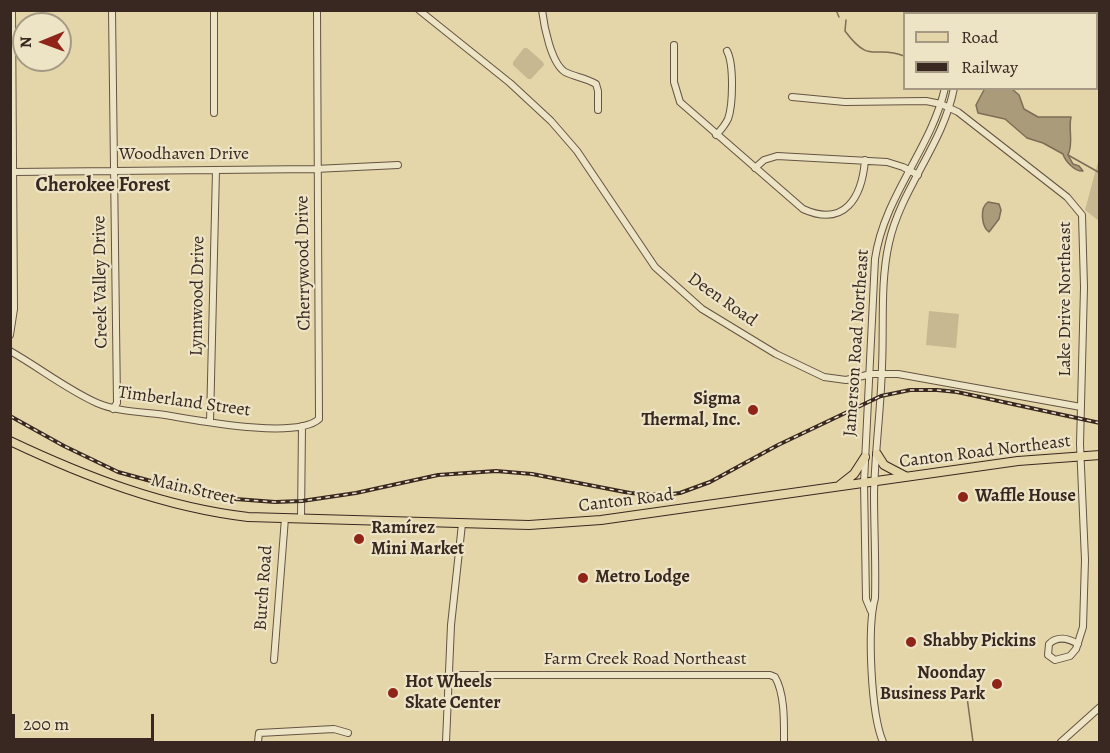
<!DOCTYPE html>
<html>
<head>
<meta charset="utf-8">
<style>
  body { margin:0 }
  #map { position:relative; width:1110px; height:753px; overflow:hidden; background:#e4d6a8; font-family:Alegreya,serif }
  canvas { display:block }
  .frame { position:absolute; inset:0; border:12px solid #392821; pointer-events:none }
  .legend { position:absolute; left:903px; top:12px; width:195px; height:78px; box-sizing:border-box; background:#ede4c6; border:2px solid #a59984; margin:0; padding:8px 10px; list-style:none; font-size:18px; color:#392821 }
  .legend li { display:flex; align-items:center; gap:12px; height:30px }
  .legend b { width:30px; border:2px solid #a59984 }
  .north { position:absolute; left:12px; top:12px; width:60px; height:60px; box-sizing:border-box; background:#ede4c6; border:2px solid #a59984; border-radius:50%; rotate:269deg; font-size:16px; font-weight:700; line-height:24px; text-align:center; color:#392821 }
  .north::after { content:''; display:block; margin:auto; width:21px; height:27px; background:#8f2418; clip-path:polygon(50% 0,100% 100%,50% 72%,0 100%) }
  .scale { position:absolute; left:12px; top:714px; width:142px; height:27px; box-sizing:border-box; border:3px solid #392821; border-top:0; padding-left:8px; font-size:18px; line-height:21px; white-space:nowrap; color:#392821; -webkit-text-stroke:4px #ede4c6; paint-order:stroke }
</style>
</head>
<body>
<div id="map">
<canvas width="1110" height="753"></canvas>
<div class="frame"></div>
<ul class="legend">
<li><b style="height:8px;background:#e4d6a8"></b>Road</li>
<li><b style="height:8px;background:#392821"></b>Railway</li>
</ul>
<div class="north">N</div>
<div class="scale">200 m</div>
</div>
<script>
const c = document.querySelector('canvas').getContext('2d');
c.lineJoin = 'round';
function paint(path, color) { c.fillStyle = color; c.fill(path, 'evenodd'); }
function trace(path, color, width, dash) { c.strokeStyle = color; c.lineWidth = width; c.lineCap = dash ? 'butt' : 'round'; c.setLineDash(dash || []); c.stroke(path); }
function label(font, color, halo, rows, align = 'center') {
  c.font = font + ' Alegreya,serif'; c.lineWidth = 4.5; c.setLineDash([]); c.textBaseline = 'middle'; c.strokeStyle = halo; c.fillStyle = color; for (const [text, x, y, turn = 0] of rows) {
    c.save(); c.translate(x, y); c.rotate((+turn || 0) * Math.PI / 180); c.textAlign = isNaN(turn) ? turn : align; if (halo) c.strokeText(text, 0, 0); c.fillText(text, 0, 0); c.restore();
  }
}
paint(new Path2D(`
  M524,48H527L543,62L544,65L531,79H528L513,65V62Z
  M1099,158V221L1085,210Z
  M929,311L959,314L956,348L926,345Z`), '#c7b891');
const water = new Path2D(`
  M985,88L1012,89L1019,95L1024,109L1038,117H1071C1068,131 1074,142 1068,155L1073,164L1079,166L1083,171C1075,172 1065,161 1063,154L1043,143L1027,138L1005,119L978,113L976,105Z
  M988,202L999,204L1001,210L999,219L989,232C982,227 979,208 988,202Z`);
paint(water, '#aa9b7a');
trace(water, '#7d6d56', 1.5);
trace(new Path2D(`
  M836,10L839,17
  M846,20L845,31C871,66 874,44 904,56
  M981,88L984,89
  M1068,155L1100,173
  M967,697L973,742`), '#7d6d56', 1.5);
const minor = new Path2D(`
  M112,10L117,403L113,409
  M214,10V113
  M419,10L510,83L551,121L577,151L655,267L702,309L776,354L824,377L846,380L871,374H898L1081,407
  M542,10C544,26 551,63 565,72C575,77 586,78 596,84L598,91V110
  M949,10V14
  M957,10L958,14
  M1075,10L1084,14
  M1096,18L1100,19
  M674,45V82L680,102L803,209C845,228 862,197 865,160
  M792,97L845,102L926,101L941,104L958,112L1067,197L1082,215L1084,287L1080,444L1085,560L1083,627L1076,649L1070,656L1055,660L1048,655L1049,644C1057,636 1068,638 1078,644
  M716,135C721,130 725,125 728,119C733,105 734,64 727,51
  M755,168L764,160L777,156L887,162L903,167L918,175
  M13,172L315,169L398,165
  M10,335L14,309L12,10
  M10,351C40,368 66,389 97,403C118,412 143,412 165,415C196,420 296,440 319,419L317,10
  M210,422L216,170
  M301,519L302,426
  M871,611L866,599L864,482L875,259C884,196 931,149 945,88
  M274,660L285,518
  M448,675H770L775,677C785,694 784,723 784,742
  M258,742L259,733L334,729L348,733
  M446,742L451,625L462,524
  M883,742C871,714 867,628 875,598C876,563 874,528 874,493C875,451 881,408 882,366C884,326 880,283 889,243C901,188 943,145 954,88
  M1061,742L1100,707`);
const major = new Path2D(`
  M10,441C86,477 164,507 248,517L529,525L601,520L1018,461L1100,455
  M877,454L884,465L905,476
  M840,485L854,474L865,457`);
trace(minor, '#645443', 8);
trace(major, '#392821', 10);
trace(minor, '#ede4c6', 6);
trace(major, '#e4d6a8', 8);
const rail = new Path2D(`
  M10,416L64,446L118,472L209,497L275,502L302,501L356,493L438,475L496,471L532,474L630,493L664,495L680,493L710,482L778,445L881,396L910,390H937L957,392L1100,423`);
trace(rail, '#392821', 4);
trace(rail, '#ede4c6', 1.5, [4.5]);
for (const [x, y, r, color] of [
  [753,410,6,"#8f2418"],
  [963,497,6,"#8f2418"],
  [359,539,6,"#8f2418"],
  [583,578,6,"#8f2418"],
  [911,642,6,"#8f2418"],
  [997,684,6,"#8f2418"],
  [393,693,6,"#8f2418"]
]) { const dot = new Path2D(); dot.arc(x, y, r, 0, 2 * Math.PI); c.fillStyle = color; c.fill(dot); trace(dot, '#ede4c6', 2); }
label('18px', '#392821', '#ede4c6', [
  ["Woodhaven Drive",184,155],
  ["Cherrywood Drive",304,263,-91],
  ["Creek Valley Drive",101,282,-91],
  ["Lynnwood Drive",198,296,-89],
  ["Lake Drive Northeast",1066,299,-90],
  ["Deen Road",722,300,35],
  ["Jamerson Road Northeast",857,343,-86],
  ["Timberland Street",184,402,8],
  ["Canton Road Northeast",985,452,-7],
  ["Main Street",193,490,13],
  ["Canton Road",626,501,-7],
  ["Burch Road",264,588,-86],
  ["Farm Creek Road Northeast",645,660]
]);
label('bold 18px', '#392821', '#ede4c6', [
  ["Sigma",741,400,"right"],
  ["Thermal, Inc.",741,421,"right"],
  ["Waffle House",975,497],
  ["Ramírez",371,529],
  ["Mini Market",371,550],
  ["Metro Lodge",595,578],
  ["Shabby Pickins",923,642],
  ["Noonday",985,674,"right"],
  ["Business Park",985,695,"right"],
  ["Hot Wheels",405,683],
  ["Skate Center",405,704]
], 'left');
label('bold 20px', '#392821', '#ede4c6', [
  ["Cherokee Forest",103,186]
]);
</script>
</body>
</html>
